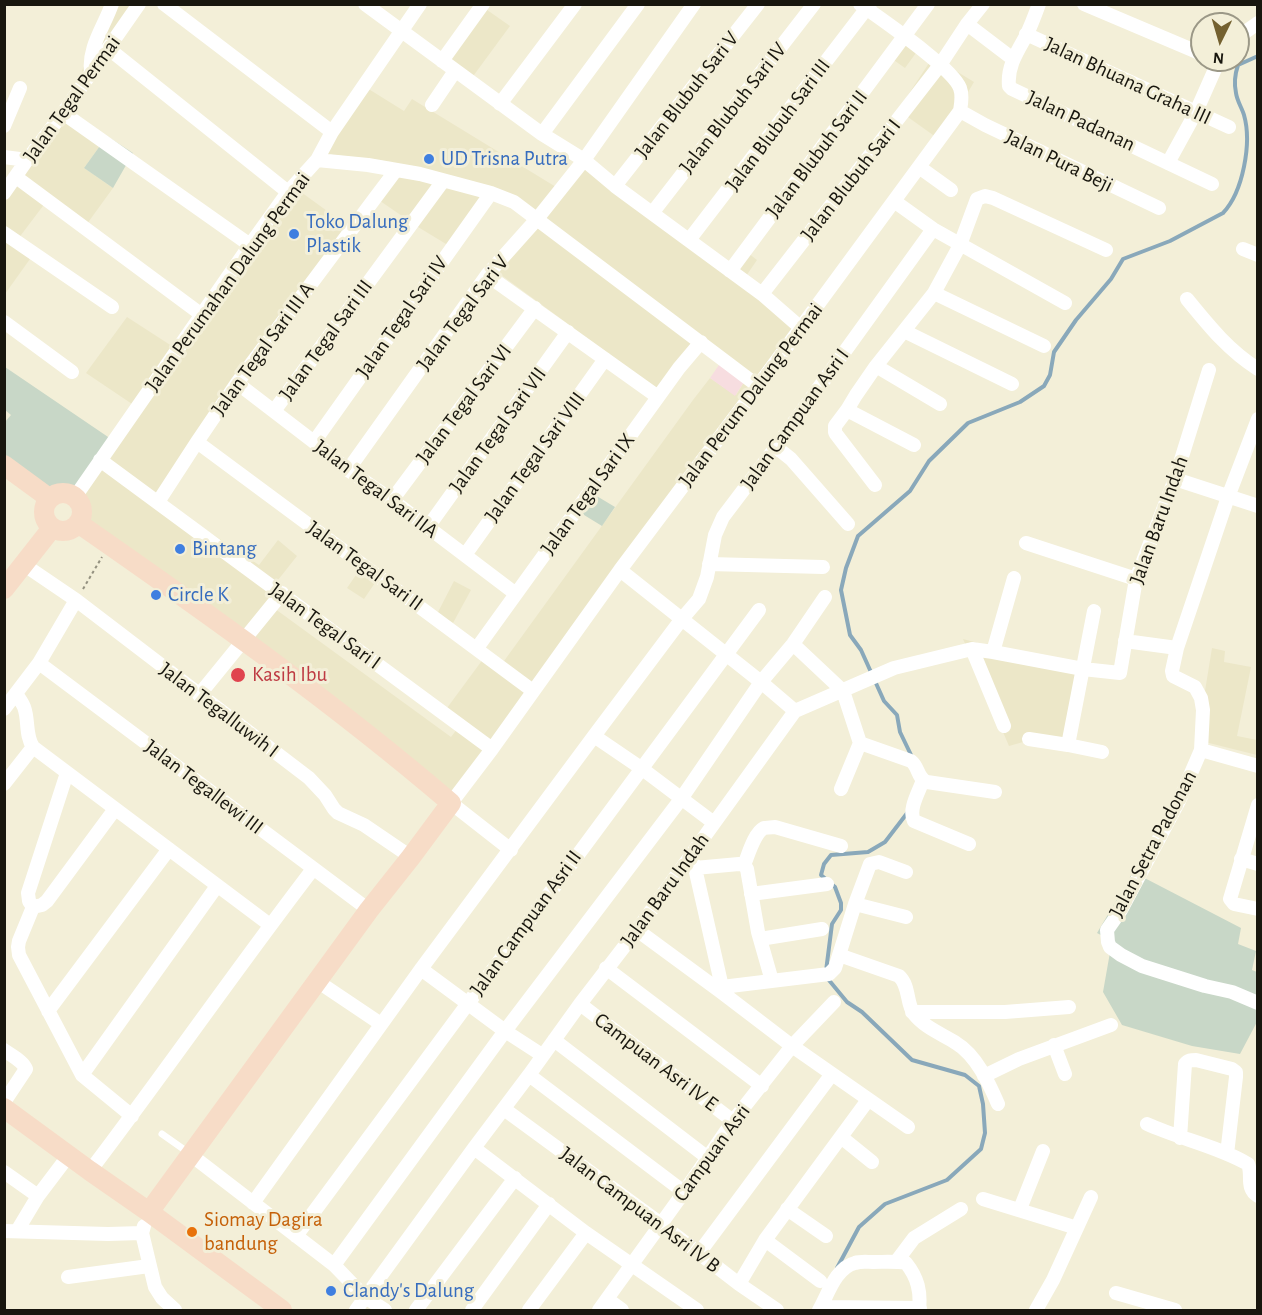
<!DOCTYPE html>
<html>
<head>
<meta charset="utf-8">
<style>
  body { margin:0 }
  #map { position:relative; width:1262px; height:1315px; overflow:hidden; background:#f3efd8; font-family:"Alegreya Sans",sans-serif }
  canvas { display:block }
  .frame { position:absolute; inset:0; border:6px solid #18160e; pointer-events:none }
  .north { position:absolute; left:1190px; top:12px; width:60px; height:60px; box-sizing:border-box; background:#f3efd8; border:2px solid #9b9887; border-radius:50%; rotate:185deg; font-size:16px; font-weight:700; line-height:24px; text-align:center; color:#18160e }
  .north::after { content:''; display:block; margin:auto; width:21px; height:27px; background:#746130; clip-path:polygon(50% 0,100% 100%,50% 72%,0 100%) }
</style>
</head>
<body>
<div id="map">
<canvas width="1262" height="1315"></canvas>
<div class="frame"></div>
<div class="north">N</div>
</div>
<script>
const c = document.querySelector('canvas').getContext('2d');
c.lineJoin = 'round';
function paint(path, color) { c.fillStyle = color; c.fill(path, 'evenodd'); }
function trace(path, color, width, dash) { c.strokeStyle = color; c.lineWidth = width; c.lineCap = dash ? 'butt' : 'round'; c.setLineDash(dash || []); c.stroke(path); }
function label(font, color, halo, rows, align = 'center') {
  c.font = font + ' "Alegreya Sans",sans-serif'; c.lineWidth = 6; c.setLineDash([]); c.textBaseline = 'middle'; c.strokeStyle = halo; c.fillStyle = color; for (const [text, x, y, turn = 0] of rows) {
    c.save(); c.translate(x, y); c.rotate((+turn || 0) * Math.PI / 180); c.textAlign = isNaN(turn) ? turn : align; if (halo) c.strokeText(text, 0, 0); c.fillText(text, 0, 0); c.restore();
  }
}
paint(new Path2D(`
  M108,5H140L68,109L107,136L84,168L113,188L84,228L46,202L18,239L35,252L5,294V190L67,109Z
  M480,5L510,26L471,79L441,58Z
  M903,34L921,46L905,68L888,56Z
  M933,57L974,82L940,140L898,110Z
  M367,88L404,111L412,99L556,187L579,156L729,268L743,249L757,260L744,279L804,326L458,797L93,527L69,504L138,408L86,373L127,317L178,350L294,187L352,229L160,498L173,508L259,565L278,540L297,556L278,580L283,583L267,603L451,737L464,720L447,708L489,651L504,661L693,400L710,378L736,395L746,379L699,335L658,390L493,269L539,213L486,189L451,247L418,227L370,194L392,162L317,153Z
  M365,562L381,574L364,599L347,588Z
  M454,581L471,590L453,623L437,614Z
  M963,639L1045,661L1082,667L1074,750L1023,742L1009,746Z
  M1212,648L1225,651L1224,662L1251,667L1237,736L1257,740V755L1197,740Z`), '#ece7c8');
paint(new Path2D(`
  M721,362L746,379L735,396L710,378Z`), '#f7dde0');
paint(new Path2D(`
  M107,136L133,153L113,188L84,168Z
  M5,367L114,441L69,504L5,458L4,423L11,415L5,410Z
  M585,489L615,507L602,526L571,507Z
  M1133,872L1241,928L1238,944L1256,951L1252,970L1257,972L1258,1020L1240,1054L1192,1046L1122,1025L1103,992L1112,941L1097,933Z`), '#c8d7c7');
trace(new Path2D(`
  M912,757L900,732L897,715L884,701L861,650L850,635L841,590L846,568L858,536L910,491L929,461L968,423L1020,402L1044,386L1050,375L1054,352L1076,320L1111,279L1123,259L1170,241L1223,213C1243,192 1252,143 1244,115C1242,108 1237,101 1236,93C1234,84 1235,74 1238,65L1258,56
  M826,971L832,924L841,910V903L835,887L821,875L824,864L831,855L868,852L885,842L908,812
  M828,979L847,1002L862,1012L912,1060L965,1075L979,1086L983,1104L985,1133L981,1149L947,1180L885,1204L859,1227L837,1268`), '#89a8ba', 4);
trace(new Path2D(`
  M83,589L102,557`), '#93907f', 2, [3, 3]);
trace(new Path2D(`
  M162,1134L189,1153`), '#fff', 7);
trace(new Path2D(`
  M164,4L332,132
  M365,4L542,134L584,160L615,186L762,294L801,328
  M1039,4C1035,15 1031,26 1026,36C1017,52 1007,67 1009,86L1012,89L1212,184
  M1084,4L1202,54
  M967,24L1013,59
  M1026,34L1229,127
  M1238,37L1258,23
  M109,49L288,192
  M442,61L483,4
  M91,72C88,47 104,27 112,4
  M500,104L575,4
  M432,105L455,71
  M960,111L985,125L1159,208
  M63,113L250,245
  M4,126L20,88
  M542,134L638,4
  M4,157L27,160
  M317,160L368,165L420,174L491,193L514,202L758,386
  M1168,163L1196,112L1219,60
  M919,167L951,190
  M16,177L202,315
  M615,186L758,4
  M4,193L27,160L63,113L139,4
  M894,201L933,229L1065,303
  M653,212L814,4
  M4,233L112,307
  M689,240L870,4
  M1243,249L1258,255
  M730,271L928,4
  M487,275L658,397
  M934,293L1044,346
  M762,294L940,65L967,24L983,4
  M1187,299C1209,326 1229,351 1258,369
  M4,322L72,372
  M904,331L1012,384
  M876,366L940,404
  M237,383L314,442L348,470L392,500L516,594
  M847,410L914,445
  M274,411L443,181
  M1258,419L1228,497L1177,648L1172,671L1173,676L1195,687L1201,698L1203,710L1201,750L1179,801L1121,910L1107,930L1108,942L1110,947L1121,955L1142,966L1205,986L1232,992L1258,1003
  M197,442L533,691
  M314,442L491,193
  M776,447L791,459L848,524
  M100,460L492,749
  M348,470L487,275L537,219L584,160L694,4
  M1175,479L1258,506
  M875,485L836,434L835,432V426L847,410L856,395L876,366L934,293L960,245L977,199L985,196L993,198L1106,250
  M75,497L250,245L288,192L317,160L332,132L420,4
  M392,500L535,308
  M158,502L197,442L237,383L396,170
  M428,527L568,332
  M1026,543L1136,579
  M465,555L605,359
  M23,564L76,600L309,778L325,795L334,809L338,813L364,825L411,857
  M709,564L823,567
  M620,570L761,682L795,711
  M1125,641L1177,648
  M793,644L843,691L860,743L841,789
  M477,648L679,368L701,342
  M972,649L1004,726
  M993,652L1014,578
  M39,663L369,910
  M16,694C19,698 22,702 24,707C29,720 25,735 33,747L270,925
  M199,695L282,593
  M4,709L39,663L76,600
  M594,736L641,768L714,823
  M1029,739L1068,745L1102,752
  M860,743L911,761C919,767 917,778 927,782L995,792
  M1068,745L1094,611
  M1201,750L1258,766
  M923,780C919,792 908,809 914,821L969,844
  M4,784L33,747
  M1258,805L1230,899L1234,904L1258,909
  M511,850L451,803L492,749L620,570L758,386L960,111C961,104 963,96 960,88C952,67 882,20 860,4
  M690,856L695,868L722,987L720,991
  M1241,859L1258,864
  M695,868L739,864L744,865
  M751,894L827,884
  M855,904L906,917
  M33,907L19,941L18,947L19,955L82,1075L132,1116
  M33,907L29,901L28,893L67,773
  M33,907L42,905L47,901L115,809
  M637,930L720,991L792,1046L908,1127
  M760,939L822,929
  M839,955L899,976C910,986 906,1003 914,1014C925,1028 942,1034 956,1043C976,1055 989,1083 998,1104
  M606,968L762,1086
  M421,969L505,1031L542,1055
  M317,981L381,1024
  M772,981L758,932L747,869L744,865C748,856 754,833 764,828C765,828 773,827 775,827L841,846
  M722,987L829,974L835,968L855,904L870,864L879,862L906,872
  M580,1004L733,1121
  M48,1011L169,849
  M912,1012H1005L1069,1007
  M554,1040L708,1158
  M1054,1045L1065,1074
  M4,1050C12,1056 23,1061 26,1069L4,1102
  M82,1075L217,886
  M529,1075L684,1192
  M984,1076L1019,1059L1111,1025
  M504,1109L661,1224L739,1284L777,1310
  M1147,1124C1180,1139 1217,1146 1248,1164C1253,1175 1245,1188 1258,1196
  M841,1137L872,1162
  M1180,1138L1185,1064C1188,1060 1191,1060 1196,1060L1232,1069L1236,1072V1077L1227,1154
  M474,1148L586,1233L697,1310
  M191,1155L334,1265L365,1297L385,1310
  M90,1171C166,1071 237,968 313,869
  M4,1172L38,1196
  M983,1199L1077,1228
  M253,1203L421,969L594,736L681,620L699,599L707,577L715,535L723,517L776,447L933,229
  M787,1209L826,1236
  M1020,1209L1043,1151
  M144,1226L142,1233L155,1287L162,1298L175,1310
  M4,1231L108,1234L142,1233
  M17,1231L38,1196L69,1155
  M296,1236L759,610
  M765,1240L820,1281
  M699,1253L832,1074
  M896,1262L914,1238L961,1209
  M334,1265L505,1031L681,799L761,682L793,644L825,597
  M68,1277L149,1266
  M739,1284L765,1240L868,1100
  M1116,1293L1175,1310
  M607,1299L622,1310
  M821,1307L920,1308
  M356,1310L474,1148L529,1075L580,1004L637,930L795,711L894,668L972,649L993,652L1083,669L1120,673L1136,579L1175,479L1209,370
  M416,1310L515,1178
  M472,1310L549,1204
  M529,1310L586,1233
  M599,1310L684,1192L733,1121L792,1046L834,1002
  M819,1310C828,1295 835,1268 855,1263C861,1261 867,1262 873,1262C884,1262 896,1261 906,1263C918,1278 921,1292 919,1310
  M1036,1310L1053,1280L1091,1197`), '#fff', 14);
trace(new Path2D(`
  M4,465L49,498
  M44 512a19 19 0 1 1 38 0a19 19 0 1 1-38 0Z
  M78,523C206,612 333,702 451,803L411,857L369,910L149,1212
  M4,589L52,528
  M4,1108L90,1171L149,1212L282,1310`), '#f7dcc7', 20);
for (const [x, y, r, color] of [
  [429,159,6,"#3f7fe0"],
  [294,234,6,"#3f7fe0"],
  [180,549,6,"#3f7fe0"],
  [156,595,6,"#3f7fe0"],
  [238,675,8,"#e0444e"],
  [192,1232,6,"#e8710a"],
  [331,1291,6,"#3f7fe0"]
]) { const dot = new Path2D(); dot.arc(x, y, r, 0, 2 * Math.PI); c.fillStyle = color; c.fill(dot); trace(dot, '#f3efd8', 2); }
label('21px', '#18160e', '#f3efd8', [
  ["Jalan Bhuana Graha III",1128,81,25],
  ["Jalan Blubuh Sari V",687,95,-52],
  ["Jalan Tegal Permai",72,99,-54],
  ["Jalan Blubuh Sari IV",733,108,-52],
  ["Jalan Padanan",1081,121,25],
  ["Jalan Blubuh Sari III",778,125,-53],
  ["Jalan Blubuh Sari II",817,154,-53],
  ["Jalan Pura Beji",1059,161,26],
  ["Jalan Blubuh Sari I",851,180,-52],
  ["Jalan Perumahan Dalung Permai",228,282,-54],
  ["Jalan Tegal Sari V",463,313,-53],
  ["Jalan Tegal Sari IV",402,317,-55],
  ["Jalan Tegal Sari III",326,340,-54],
  ["Jalan Tegal Sari III A",263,349,-54],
  ["Jalan Perum Dalung Permai",751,395,-53],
  ["Jalan Tegal Sari VI",464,404,-53],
  ["Jalan Campuan Asri I",795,419,-54],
  ["Jalan Tegal Sari VII",498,430,-54],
  ["Jalan Tegal Sari VIII",535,457,-54],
  ["Jalan Tegal Sari IIA",376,489,37],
  ["Jalan Tegal Sari IX",588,494,-54],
  ["Jalan Baru Indah",1159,520,-70],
  ["Jalan Tegal Sari II",365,566,36],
  ["Jalan Tegal Sari I",325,626,36],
  ["Jalan Tegalluwih I",219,710,37],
  ["Jalan Tegallewi III",204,787,37],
  ["Jalan Setra Padonan",1153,844,-62],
  ["Jalan Baru Indah",665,890,-54],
  ["Jalan Campuan Asri II",526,923,-54],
  ["Campuan Asri IV E",656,1062,37],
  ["Campuan Asri",712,1153,-54],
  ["Jalan Campuan Asri IV B",640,1210,37]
]);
label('21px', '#366cbe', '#f3efd8', [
  ["UD Trisna Putra",441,159],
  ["Toko Dalung",306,222],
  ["Plastik",306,246],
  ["Bintang",192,549],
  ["Circle K",168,595],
  ["Clandy's Dalung",343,1291]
], 'left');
label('21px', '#be3a42', '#f3efd8', [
  ["Kasih Ibu",252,675]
], 'left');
label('21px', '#c56008', '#f3efd8', [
  ["Siomay Dagira",204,1220],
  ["bandung",204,1244]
], 'left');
</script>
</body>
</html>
